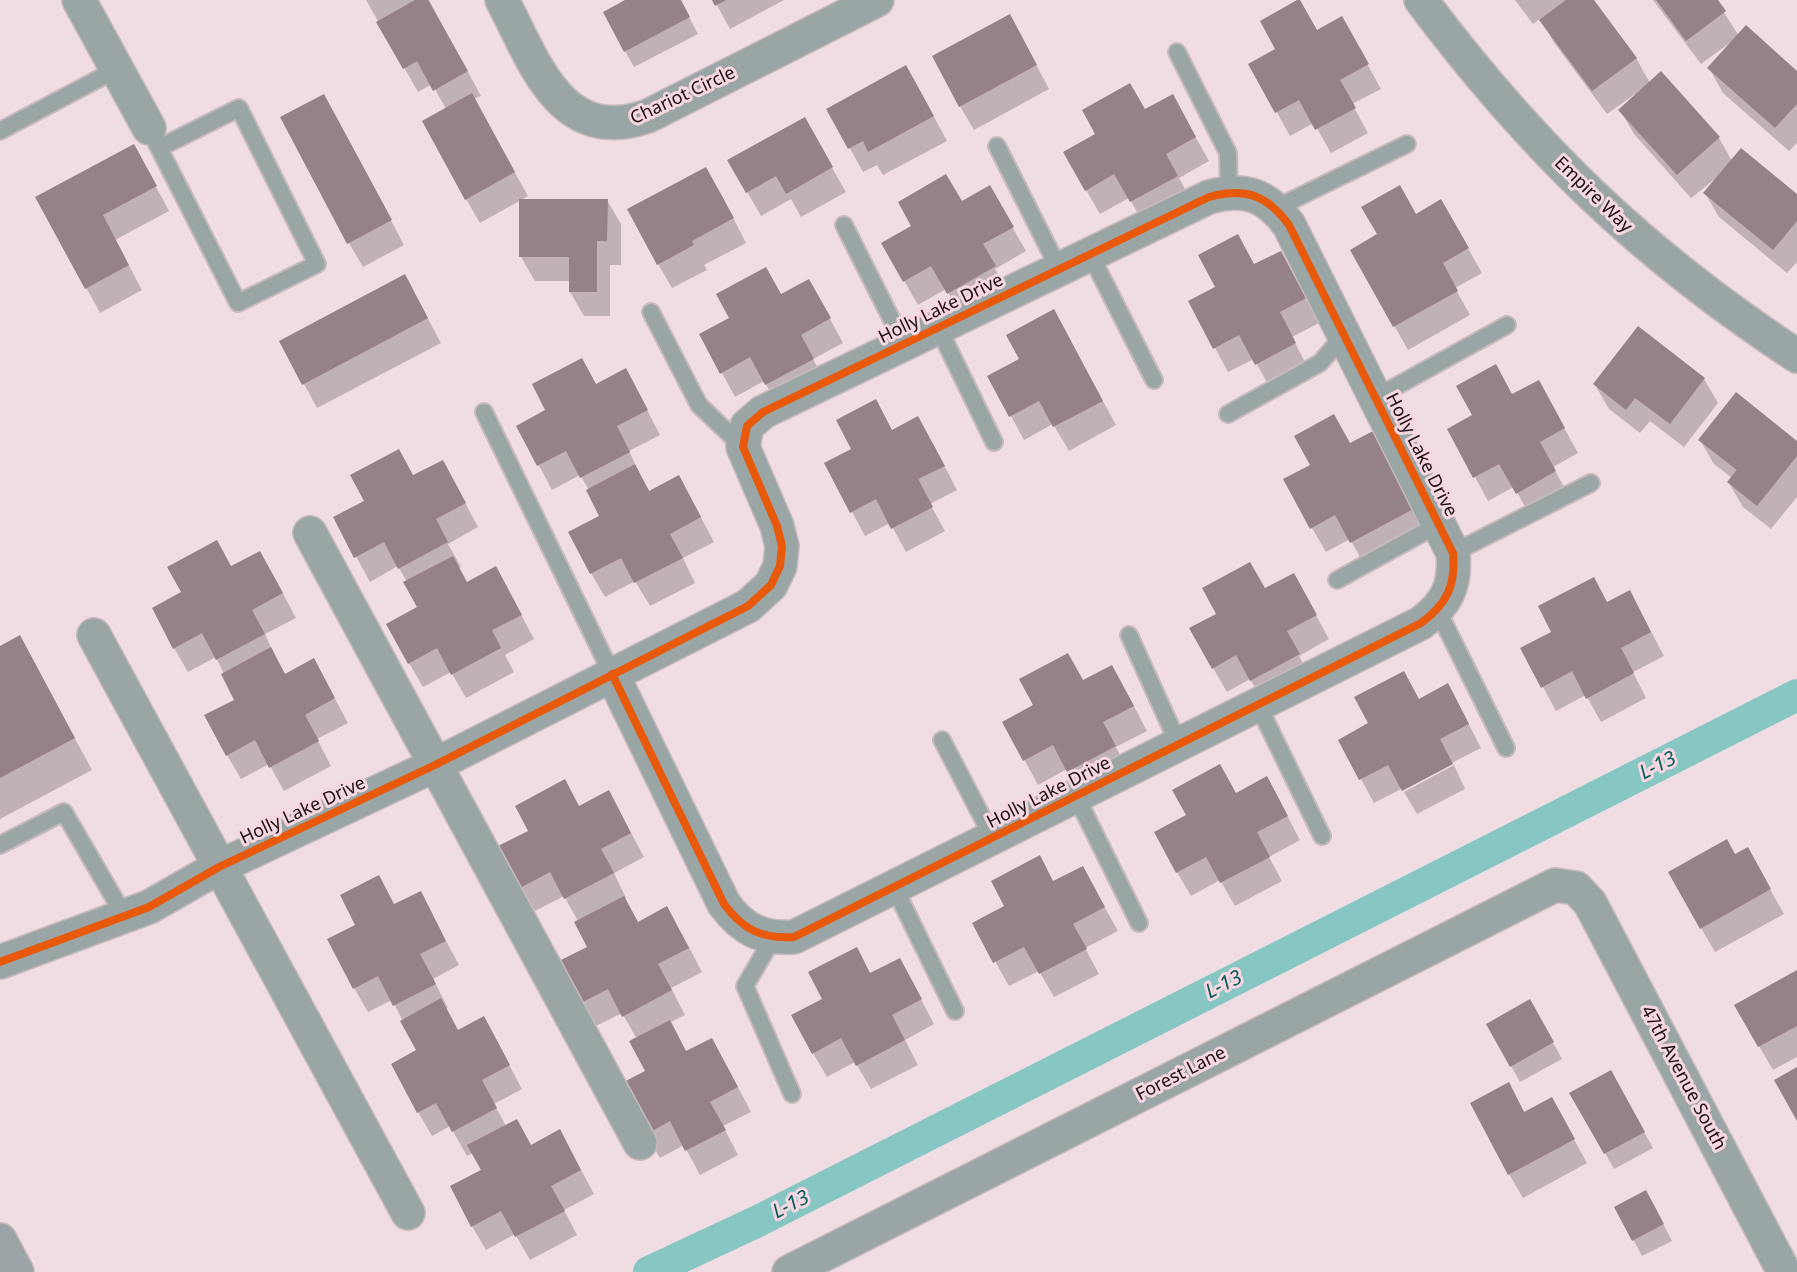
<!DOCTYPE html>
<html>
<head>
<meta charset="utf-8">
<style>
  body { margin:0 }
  canvas { display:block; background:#efdde2 }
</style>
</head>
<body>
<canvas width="1797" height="1272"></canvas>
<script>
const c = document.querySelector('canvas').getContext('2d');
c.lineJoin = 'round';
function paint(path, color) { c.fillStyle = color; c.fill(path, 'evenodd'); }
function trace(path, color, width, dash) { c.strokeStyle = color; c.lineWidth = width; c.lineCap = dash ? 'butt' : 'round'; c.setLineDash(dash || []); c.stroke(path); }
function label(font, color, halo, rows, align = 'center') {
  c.font = font + ' "Noto Sans",sans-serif'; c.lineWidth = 6; c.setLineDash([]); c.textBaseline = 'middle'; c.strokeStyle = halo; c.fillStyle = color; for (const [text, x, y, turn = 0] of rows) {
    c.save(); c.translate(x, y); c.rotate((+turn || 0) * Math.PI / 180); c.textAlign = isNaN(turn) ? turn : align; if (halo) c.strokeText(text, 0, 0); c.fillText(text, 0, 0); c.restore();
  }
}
paint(new Path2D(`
  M366,0H429L481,96L474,99L528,196L480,223L466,199L446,109L432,84L418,92Z
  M628,0H680L698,34L634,67L625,51Z
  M714,0H784L730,29Z
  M1515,0H1592L1636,58L1650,83L1719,138L1732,161L1797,196V262L1787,273L1719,217L1705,193L1720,175L1691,198L1634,134L1620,110L1636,96L1635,94L1607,114L1555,44L1540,19L1533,24Z
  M1653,0H1716L1739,36L1797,73V143L1789,151L1723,93L1709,68L1731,42L1701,64Z
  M1317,32L1355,42L1381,89L1352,104L1368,133L1331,153L1314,123L1290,136L1250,64Z
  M1023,40L1049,89L974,130L960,106Z
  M920,91L947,141L883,175L877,165L863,172L828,109Z
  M1145,111L1186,120L1209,161L1179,178L1191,200L1145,226L1129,198L1100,214L1086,190Z
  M804,119L846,192L801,217L791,199L761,216L729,160Z
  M338,120L404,245L363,267L349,243Z
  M147,170L169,211L115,240L142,290L100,313L37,197Z
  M989,187L1026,251L995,269L1008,291L963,317L946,289L918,305L883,244Z
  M720,192L746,243L704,265L707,270L672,288L658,264Z
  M607,200L621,224V265H610V316H584L570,292V281H535L521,257Z
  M1441,201L1482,273L1455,288L1470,315L1408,350L1352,251Z
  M1254,266L1294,277L1319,323L1292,337L1308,368L1270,388L1254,359L1228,372L1190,301Z
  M781,295L822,304L843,343L813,359L826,383L780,408L764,381L735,397L722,373Z
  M418,300L441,343L317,408L281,341Z
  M1067,335L1116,425L1069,451L1053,424L1024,440L1011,416Z
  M1704,379L1718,403L1684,447L1650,421L1640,433L1609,409L1595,385Z
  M596,385L639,394L660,435L629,451L641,477L650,492L692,501L714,542L683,558L695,583L650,606L635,581L605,597L591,573L601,516L589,490L580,475L552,490L518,426Z
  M1513,396L1552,406L1578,453L1553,467L1569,496L1531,517L1514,487L1488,501L1475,477Z
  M892,431L932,442L957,490L930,504L945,531L906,552L890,523L865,536L852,512Z
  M1374,432L1429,531L1365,566L1350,539L1326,552L1312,528L1350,445Z
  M1700,440L1797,443V497L1771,529L1743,507L1729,483L1732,478L1714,464Z
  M414,477L456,486L478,527L448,544L461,567L459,568L467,583L509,592L534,639L505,655L514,672L466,698L451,672L423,687L409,663L419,608L407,582L398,566L370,582L335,518Z
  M231,568L274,577L296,618L265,634L276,659L286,675L327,684L348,723L317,739L331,766L284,791L269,764L241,779L227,755L236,700L216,657L188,672L174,648Z
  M1265,590L1307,599L1329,639L1299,656L1312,679L1265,704L1250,679L1227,692L1213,668L1218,614Z
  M1608,604L1643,616L1664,656L1633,672L1646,698L1601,722L1586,695L1556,711L1543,687Z
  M0,648L37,669L92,770L0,819Z
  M1083,682L1126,691L1147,731L1116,747L1128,771L1082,795L1067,769L1038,785L1004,722Z
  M1461,709L1481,748L1374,803L1340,740Z
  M1454,765L1465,789L1417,814L1404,792Z
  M609,792L644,857L614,873L626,898L624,899L638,924L681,932L702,972L671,988L685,1015L669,1023L686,1053L725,1063L751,1112L723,1126L738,1155L700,1175L684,1145L660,1158L646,1134L647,1071L637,1039L622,1013L594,1027L580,1003L589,948L578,921L564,896L535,911L521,887L580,807Z
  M1236,794L1280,802L1300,840L1269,857L1282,881L1235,906L1220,880L1191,896L1177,872L1188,815Z
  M1747,849L1784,914L1715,952L1701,928Z
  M1054,883L1096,892L1118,931L1085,948L1099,974L1054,997L1039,971L1009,986L974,924Z
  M420,893L459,965L433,979L448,1008L446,1009L458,1032L497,1042L522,1089L494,1104L506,1126L531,1147L573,1155L594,1194L564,1210L577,1235L530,1260L515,1234L486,1250L472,1226L483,1171L473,1153L467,1156L450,1126L432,1136L418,1112V1050L392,1000L368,1012L354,988L395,906Z
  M856,949L871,975L913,984L934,1024L905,1040L918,1065L871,1089L855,1062L827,1077L813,1053L824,999Z
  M1797,972V1057L1773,1070L1759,1046Z
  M1530,1001L1562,1059L1520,1082L1488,1025Z
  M1610,1072L1653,1148L1614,1169L1572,1094Z
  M1508,1084L1525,1113L1565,1123L1587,1163L1523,1198L1509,1174Z
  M1616,1207L1655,1208L1672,1241L1642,1256Z`), '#0003');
trace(new Path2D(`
  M649,1272L756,1222L1797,695`), '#86c7c4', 32);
paint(new Path2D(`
  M415,0H428L468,71L433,91L417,61L403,69L376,22Z
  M625,0H681L690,17L624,52L603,12Z
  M712,0H726L715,6Z
  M1297,0H1300L1317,30L1342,16L1369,64L1340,80L1356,108L1315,130L1299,100L1275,113L1248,64L1275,49L1260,21Z
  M1566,0H1594L1637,58L1592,91L1539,20Z
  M1656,0H1718L1726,11L1686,41Z
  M1010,14L1037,65L959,107L932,56Z
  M1746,25L1797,71V104L1775,128L1707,68Z
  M906,65L934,116L868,152L863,141L848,149L826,109Z
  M1661,71L1720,137L1677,175L1618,110Z
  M1130,83L1145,109L1173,94L1196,137L1166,154L1178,176L1130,202L1114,174L1085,191L1063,152L1095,134L1082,110Z
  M472,93L515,172L465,200L422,121Z
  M324,94L392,220L347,244L280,117Z
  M805,117L833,167L786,194L776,176L746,193L727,160Z
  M134,144L157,186L103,215L129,265L85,289L35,197Z
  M1741,148L1797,194V221L1773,250L1703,193Z
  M706,167L734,218L692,241L694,245L657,265L627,209Z
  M946,174L962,201L990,185L1014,227L983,244L996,266L947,294L931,266L903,282L881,243L911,226L898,202Z
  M1400,185L1416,214L1441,199L1469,248L1443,263L1458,291L1393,327L1350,250L1377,234L1361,207Z
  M519,199H608L607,241H597V292H569V257H519Z
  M1238,234L1254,264L1281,251L1306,298L1280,312L1296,343L1255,365L1239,335L1213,349L1188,301L1215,287L1198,255Z
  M766,267L781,294L809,279L831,318L801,335L814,359L765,385L750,357L720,374L699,334L729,318L716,294Z
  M405,274L428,318L302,385L279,341Z
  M1054,309L1103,401L1053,427L1039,401L1009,417L987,376L1019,359L1006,335Z
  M1638,326L1705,378L1670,424L1635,398L1626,410L1593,384Z
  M582,358L596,384L626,368L648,410L617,426L630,452L580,478L566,451L537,466L516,426L545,410L532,384Z
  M1496,364L1512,394L1539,380L1565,428L1540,442L1556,471L1516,494L1499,464L1473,478L1447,429L1472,415L1456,386Z
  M1736,392L1797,441V456L1757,506L1727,482L1737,470L1698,440Z
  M876,399L892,430L918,416L945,466L918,479L933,507L891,529L876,499L850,513L824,463L851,449L836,420Z
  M1334,414L1350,443L1375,430L1417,507L1350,543L1335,515L1310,529L1283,479L1310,465L1294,436Z
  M399,449L413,475L443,460L466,503L436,519L448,542L398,569L384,542L354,558L333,517L364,501L350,475Z
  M635,464L649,491L679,475L701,517L670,534L683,558L634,583L621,558L590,574L568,532L599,516L586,490Z
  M217,540L231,566L260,551L283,593L252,610L265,634L216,660L202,633L173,649L152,608L181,592L167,567Z
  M453,556L467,582L496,566L522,615L492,630L501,648L451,675L437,648L408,664L386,624L417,607L403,582Z
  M1250,562L1265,588L1294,573L1317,615L1287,631L1300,654L1250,681L1236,655L1212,669L1189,628L1216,614L1202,588Z
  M1594,577L1607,602L1630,590L1651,632L1621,648L1634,673L1586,699L1572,671L1541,688L1520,648L1551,632L1538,606Z
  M20,635L75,738L0,778V646Z
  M271,647L285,674L314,658L335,698L305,715L319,741L269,768L255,740L226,756L204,715L234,700L221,674Z
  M1068,653L1083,680L1112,665L1134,706L1103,722L1116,746L1067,772L1053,745L1023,761L1002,722L1033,705L1019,679Z
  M1404,671L1419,699L1448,683L1469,724L1440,739L1453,764L1402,791L1388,765L1359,780L1338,740L1368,723L1354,697Z
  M1220,764L1236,793L1267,776L1288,816L1257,832L1270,857L1220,883L1206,857L1176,873L1154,832L1186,815L1172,790Z
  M565,779L579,806L609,790L631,833L601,849L614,873L564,899L550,872L520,888L498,846L528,831L515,806Z
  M1727,839L1735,854L1748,847L1771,889L1700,929L1668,872Z
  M1040,855L1053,881L1083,866L1105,907L1073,924L1087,949L1039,974L1024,947L993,963L972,923L1004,906L991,881Z
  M379,875L394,904L421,891L446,941L420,954L436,984L393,1006L378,976L353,989L327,939L355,925L340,895Z
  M624,896L638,922L667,906L689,948L658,964L672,990L622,1017L608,989L579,1004L557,962L587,947L574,922Z
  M857,947L870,973L900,958L922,999L892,1015L905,1040L856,1066L841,1038L812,1054L791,1015L822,999L808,972Z
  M1797,970V1026L1758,1047L1734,1005Z
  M441,998L458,1030L484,1016L510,1065L482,1080L497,1108L452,1132L436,1103L417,1113L391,1064L416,1050L400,1021Z
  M1530,999L1554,1042L1510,1067L1486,1024Z
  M670,1020L686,1051L712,1038L738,1087L710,1102L726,1130L685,1151L670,1121L645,1135L618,1085L645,1071L629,1041Z
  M1797,1067V1121L1774,1080Z
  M1611,1070L1645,1132L1604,1154L1569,1093Z
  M1509,1082L1524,1112L1552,1097L1575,1139L1508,1175L1470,1103Z
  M517,1119L531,1145L560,1129L581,1170L551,1186L565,1211L515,1237L501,1211L471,1227L450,1186L481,1170L467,1145Z
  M1646,1190L1664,1224L1632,1241L1614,1207Z`), '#968188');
const lane = new Path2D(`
  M1177,52L1228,153L1229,192
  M149,128L159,148L238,303L317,264L239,108L159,148
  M0,131L117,69
  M997,146L1059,269
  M1276,208L1407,144
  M844,225L904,344
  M1090,254L1154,380
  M651,312L699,405L743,447
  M938,327L994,442
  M1375,398L1507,325
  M484,412L612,674
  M1228,414L1320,363L1344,335
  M1453,553L1591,483
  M1337,580L1439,524
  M1438,611L1506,748
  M1129,635L1179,745
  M1258,705L1322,836
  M942,740L993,838
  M1076,796L1139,923
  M0,845L64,812L125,917
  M894,887L955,1011
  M773,938L745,986L792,1094`);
const street = new Path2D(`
  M79,0L149,128
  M502,0C535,62 560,147 648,116L877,0
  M1421,0C1532,148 1643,255 1797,356
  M310,533L640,1143
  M94,635L408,1213
  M0,962L149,907L219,867L435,765L748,606L771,585L780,566L782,546L777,526L743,447L747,426L763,412L1209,197C1245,187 1267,195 1289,225L1453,553C1456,585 1447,604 1421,623L794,937C762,939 743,930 724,904L612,674
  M789,1272L1555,885L1576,888L1590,903L1784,1272`);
const secondary = new Path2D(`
  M0,1240L17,1272`);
trace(lane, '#c7babe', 20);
trace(street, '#c7babe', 36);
trace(secondary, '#c7babe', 36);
trace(lane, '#9aa6a6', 16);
trace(street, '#9aa6a6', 33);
trace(secondary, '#9ba4a6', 33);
trace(new Path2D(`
  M0,962L149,907L219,867L435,765L748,606L771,585L780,566L782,546L777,526L743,447L747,426L763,412L1209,197C1245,187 1267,195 1289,225L1453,553C1456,585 1447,604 1421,623L794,937C762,939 743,930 724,904L612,674`), '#e8590c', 8);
label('18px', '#1a0f13', '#f6d6df', [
  ["Chariot Circle",683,96,-25],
  ["Empire Way",1593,195,44],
  ["Holly Lake Drive",941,309,-26],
  ["Holly Lake Drive",1421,455,63],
  ["Holly Lake Drive",1049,793,-27],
  ["Holly Lake Drive",303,811,-25],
  ["Forest Lane",1181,1074,-27],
  ["47th Avenue South",1683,1078,62]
]);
label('italic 20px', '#005c58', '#f6d6df', [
  ["L-13",1658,766,-27],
  ["L-13",1224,985,-27],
  ["L-13",791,1205,-27]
]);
</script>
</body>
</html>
